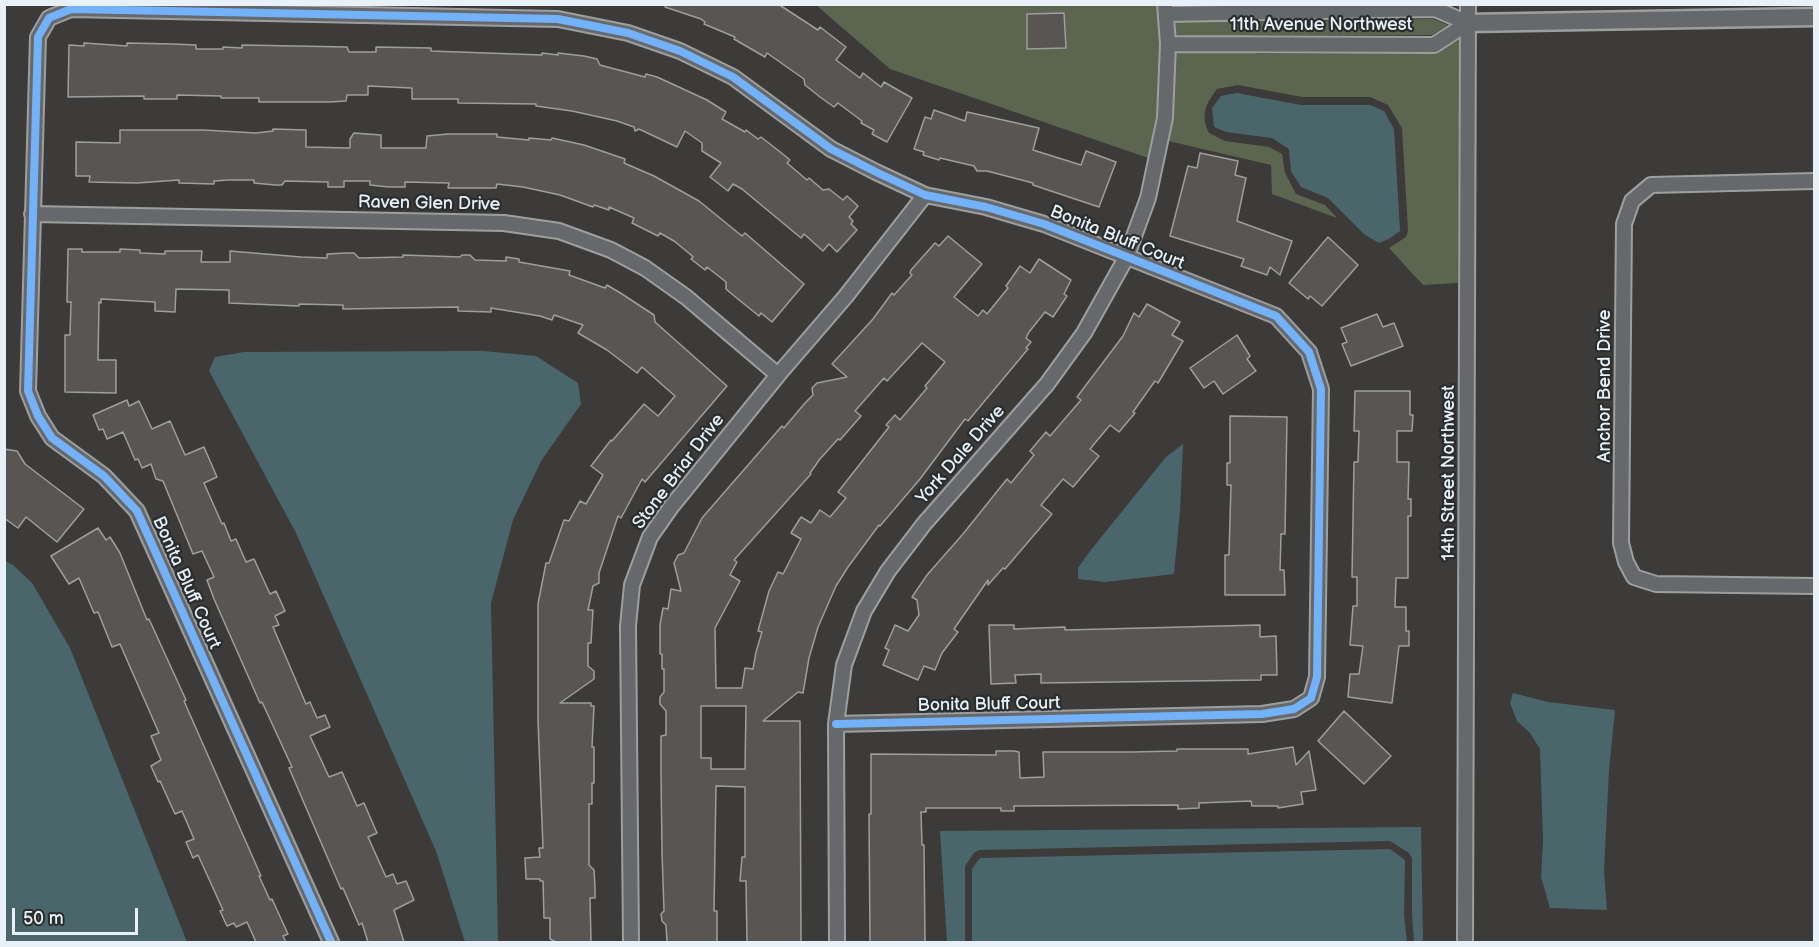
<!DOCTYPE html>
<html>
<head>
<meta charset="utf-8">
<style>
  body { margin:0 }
  #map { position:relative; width:1819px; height:947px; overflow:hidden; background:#3c3b39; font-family:"Balsamiq Sans",sans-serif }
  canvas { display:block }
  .frame { position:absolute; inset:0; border:6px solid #e8f1f8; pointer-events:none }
  .scale { position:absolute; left:12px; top:908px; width:126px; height:27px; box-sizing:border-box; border:3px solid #e8f1f8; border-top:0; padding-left:8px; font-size:18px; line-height:21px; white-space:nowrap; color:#e8f1f8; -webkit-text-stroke:4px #2a2d2e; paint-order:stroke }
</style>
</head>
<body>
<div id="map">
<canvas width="1819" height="947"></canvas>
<div class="frame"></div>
<div class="scale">50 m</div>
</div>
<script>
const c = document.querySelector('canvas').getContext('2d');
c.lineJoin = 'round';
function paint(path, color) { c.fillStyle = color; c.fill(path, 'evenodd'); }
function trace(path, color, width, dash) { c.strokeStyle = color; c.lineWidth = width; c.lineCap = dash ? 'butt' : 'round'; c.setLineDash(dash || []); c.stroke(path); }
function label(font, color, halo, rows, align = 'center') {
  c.font = font + ' "Balsamiq Sans",sans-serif'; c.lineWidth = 4.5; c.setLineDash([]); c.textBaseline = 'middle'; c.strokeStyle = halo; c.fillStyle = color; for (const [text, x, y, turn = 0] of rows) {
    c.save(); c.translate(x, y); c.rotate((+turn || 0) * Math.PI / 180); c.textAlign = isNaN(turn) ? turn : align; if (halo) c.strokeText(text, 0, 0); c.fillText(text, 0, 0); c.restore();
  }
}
paint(new Path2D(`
  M1252,4L1253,22L1433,19L1448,25L1432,35H1255V54H1434L1459,40L1458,283L1423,285L1389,248L1406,237L1408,231L1402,128L1388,105L1370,97H1302L1238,85L1217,89C1206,104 1200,114 1209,133L1225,141L1269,147L1282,154L1285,173L1296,194L1325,205L1337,218L1272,194L1271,165L1164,140L1154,160L890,69L816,5Z`), '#5c654f');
paint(new Path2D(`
  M1237,93L1301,105H1370L1384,111L1394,129L1400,231L1389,239L1379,243L1365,235L1328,198L1301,187L1291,171L1289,149L1272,138L1226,132L1214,127L1212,108L1221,96Z
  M483,351L536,356L578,383L581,404L541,461L513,520L491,603L498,942H465L436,851L296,533L209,371L215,357L244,352Z
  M1183,444L1180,511L1174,574L1105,582L1078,579V568L1090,551L1166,457Z
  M5,561L13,565L32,583L70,648L187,942H5Z
  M1513,693L1548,702L1615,710L1609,770L1604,871L1607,910L1550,908L1541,877L1543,841L1540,749L1530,733L1517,721L1510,703Z
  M1421,827L1423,942H1414L1412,915V858L1409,853L1390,841L979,850L974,853L965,866V942H947L940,831Z
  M1390,849L1405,860L1404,915L1407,942H972V869L980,858Z`), '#4b666b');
const building = new Path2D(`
  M666,4H778L818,30L820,27L846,47L836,60L860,78L863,73L881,87L884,82L912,98L887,142L872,134L874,130L861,123L862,121L838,103L834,107L820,97L805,85L804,79L767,53L765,57L734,39L735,37L704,24L705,22L701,19L665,7Z
  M1064,13L1066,48L1027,49V14Z
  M84,43L127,46V43L173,44L196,45V49H223V47L242,48V45L347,47L349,52H376V47L431,48V51L542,55V53L558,55V53L584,56L597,59L600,65L645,77L646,74L657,77L707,100L726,112L722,119L745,132L746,130L758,139L761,137L779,151L790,160L787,163L807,180L809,178L823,190L829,189L843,200L847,196L858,206L849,217L853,221L851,224L857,230L837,252L829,244L823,251L804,234L801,238L742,189L733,184L728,191L710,177L721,163L702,151V143L685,131L677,147L639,129L635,131L634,127L617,121L572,111L536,106V104L458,103V99H412V88L368,86V95H347L346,101L329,102H259V98H221V96L177,95V99H144V96L68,97L69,45L84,46Z
  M934,110L965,121L967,112L1039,128L1033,150L1081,165L1086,151L1116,162L1099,207L1033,185V183L987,171H977L974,166L940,158L939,160L923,155L924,152L914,149L925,117L931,119Z
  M273,129L306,130V147L350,148V139L354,133L381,135V148H426L427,136L448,134H497V137L529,140V138L551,140L552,138L584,145L625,159L624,163L654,176L699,201L742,236L745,233L804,284L772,322L761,313L759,316L733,295L726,289V282L707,267L705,270L691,259L693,257L690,254L674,241L660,233L658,236L632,223L634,218L609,207V210L594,205L593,207L560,195L523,187L497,184L496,188H448L449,183L405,182V187H388L370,185V181H344V187H328V182L285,181L282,185H275L254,183V180H228L214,181V184L179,183V180L137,183L89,182L90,176H76V142L120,143V130H203L256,133L273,131Z
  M1200,153L1238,161L1235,175L1246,178L1237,221L1292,241L1280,275L1270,267L1267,275L1241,266L1244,259L1170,236L1188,166L1197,168Z
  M948,236L982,264L954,297L978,316L983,310L987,314L1008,288L1006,286L1020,266L1030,273L1039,259L1071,280L1064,294L1067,296L1053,317L1045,312L1029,332L1026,338L1031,342L1026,348L1028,349L968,421L965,419L920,479L880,526L879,525L848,567L836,586L818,627L809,658L803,693L798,692L763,721H800L801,942H747L746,881H740L742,857H745V787L716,786L714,911H717V942H667L666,925L662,921L661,914L664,911L662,852L661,773V736L666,735V711L660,704V697L664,692V669H662V654H660V625L663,608L668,609L671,589L681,591L674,563L678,555L684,553L702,518L782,426L784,428L805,403L813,395L812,388L817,383L847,377L832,364L873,319L892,293L894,295L912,275L910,273L911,270L935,243L939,246ZM922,343L945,362L925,386L927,388L900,420L895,415L886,425L889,427L838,492L846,498L830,517L820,510L811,523L801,517L791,533L801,539L783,574L778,572L769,591L758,631L762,632L756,652L753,669L745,668L742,688H716L715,628L740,581L730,575L737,562L734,560L811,474L810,473L820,459L838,439L840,440L861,416L855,411L884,378L887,381ZM701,706H746L745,769H711V758H701Z
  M1328,237L1358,265L1322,306L1310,296L1308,299L1289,283Z
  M68,249H82V252H120V249L140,250V253L165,254V251H202L201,262H230V251L301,257L327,258V254L346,253H354L359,258L403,257V255L460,257L462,255H470L475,260L506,261V257L519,259V262L570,271L569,275L605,288L607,285L622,294L654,315L655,322L727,386L645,482L642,479L621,518L618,516L599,573V583L593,586L588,610H593L591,643H588V666L594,671V679L560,703H591V706H594L592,747H594V783H592V804H589V865L594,870L595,887V898H590L591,942H556L550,939V918H544L543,881H540V879H526L525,858L540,857L539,848H543L538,720V604L546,563H549L564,520L569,521L580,501L586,504L603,475L591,466L611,440L612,441L644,404L658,416L675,396L642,367L637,373L607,350L578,333L583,325L554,315L552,320L540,316L491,308V312L458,311V307L343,309V305L299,304V306L229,303V290L176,289L175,312L155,311V302L101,299V303L99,302L98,360H116V393L65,392V335H70L71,302H67Z
  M1147,304L1180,322L1172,335L1183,341L1158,383L1155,381L1133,412L1135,413L1119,432L1110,425L1090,449L1099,456L1073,487L1063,479L1041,505L1052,514L1005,569L1003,568L988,585V580L954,629L958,632L942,653L935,670L924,666L918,680L883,665L889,650L885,648L895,625L908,631L919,615L917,600L912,597L927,575L963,534L1007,479L1011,483L1034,455L1030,451L1046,432L1050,436L1081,400L1077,397L1123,336L1134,313L1139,317Z
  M1377,314L1383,327L1394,323L1403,346L1351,366L1342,344L1347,342L1341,328Z
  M1237,335L1250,356L1247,359L1256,371L1223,394L1214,381L1204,388L1190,368Z
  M1355,391H1410V415H1413L1412,431H1397V462H1409L1408,499H1411V516H1408V578H1396L1395,607H1406V631H1409V646H1399L1392,703L1348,697L1350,674H1359L1363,646L1350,645L1353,606H1357V577H1352L1354,462H1358L1359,431H1354Z
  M127,400L129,406L139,401L152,429L170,421L185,455L204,447L217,477L204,483L222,524L224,523L231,541L236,539L246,562L254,559L270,594L276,591L285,611L275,616L279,625L273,627L306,704L310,702L317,718L325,715L330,727L310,736L329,777L342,772L357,806L364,803L377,833L368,837L386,877L393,874L397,884L406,881L414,900L394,910L404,942H368L362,923L359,925L343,888L341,889L289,768L292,767L262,702L260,703L214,599L207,580L214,577L202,551L193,554L163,481L156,479L151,464L142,468L138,459L135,460L123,432L107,439L103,429L99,430L93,415Z
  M1230,416L1287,417L1285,534H1281L1280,570H1284L1285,595H1225V555H1229L1231,485H1227V463H1230Z
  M4,449L17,451L25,464L84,509L57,542L26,517L18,528L4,518Z
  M98,528L106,540L110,537L120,553L147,620L149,619L186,700L184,701L261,876H259L270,900L272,899L288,934L283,936L286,942H256L247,922L236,927L234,923L227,926L220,911L223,910L198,855L193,858L186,842L194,839L182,811L175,814L160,781L158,782L151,766L161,760L151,736L159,733L120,644L112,647L98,612L94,613L79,578L69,584L51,556Z
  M989,625H1014V629L1065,627V630L1260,625V637L1276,636L1277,675H1261V680L1041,683V674L1015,675L1016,683L991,684Z
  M1344,711L1391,756L1364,784L1318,741Z
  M1293,747L1296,765L1309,751L1316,790L1301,792L1303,804L1278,808V806H1252L1251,801L1199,803V808L1178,809V805L1014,806V811H1001V808H926V812H921L922,845H924L925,942H870L869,814H871V754L996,755V751H1014L1019,752L1020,778L1044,777L1043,752H1132L1177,751V749H1248V754Z`);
paint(building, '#585553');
trace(building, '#9d9f9f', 1.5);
const minor = new Path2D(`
  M1167,14L1435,9L1468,23
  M1168,44L1434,45L1468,23
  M1814,181L1651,185L1632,201L1624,224L1621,543L1626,562L1634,577L1656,584L1814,586
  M32,214L504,223L559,231L611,250L645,268L686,297L778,375
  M331,942L137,511L104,476L52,438L38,416L28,391L38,37L49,18L71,9L558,19L628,33L680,51L733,77L831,149L876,172L925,195L986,207L1044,224L1276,316L1309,352L1321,389L1317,677L1311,698L1294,709L1262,714L836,724
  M631,942L628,626L632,585L650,537L671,507L778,375L846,296L925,195
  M837,942L836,724L844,665L864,611L888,571L924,524L1047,384L1084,333L1126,258L1148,198L1165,118L1168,44L1165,4
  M1465,942L1468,4`);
const tertiary = new Path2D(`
  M1468,23L1814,17`);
trace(minor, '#9d9f9f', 18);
trace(tertiary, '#9d9f9f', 21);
trace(minor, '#66686b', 14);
trace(tertiary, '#66686b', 16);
trace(new Path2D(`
  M331,942L137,511L104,476L52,438L38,416L28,391L38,37L49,18L71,9L558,19L628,33L680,51L733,77L831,149L876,172L925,195L986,207L1044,224L1276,316L1309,352L1321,389L1317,677L1311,698L1294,709L1262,714L836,724`), '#73b2f8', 8);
label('18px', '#e8f1f8', '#2a2d2e', [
  ["11th Avenue Northwest",1321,25],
  ["Raven Glen Drive",429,204,1],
  ["Bonita Bluff Court",1117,238,22],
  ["Anchor Bend Drive",1605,386,-90],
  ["York Dale Drive",961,455,-49],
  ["Stone Briar Drive",679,472,-53],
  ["14th Street Northwest",1449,473,-90],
  ["Bonita Bluff Court",186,583,66],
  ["Bonita Bluff Court",989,705,-1]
]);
</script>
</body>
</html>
